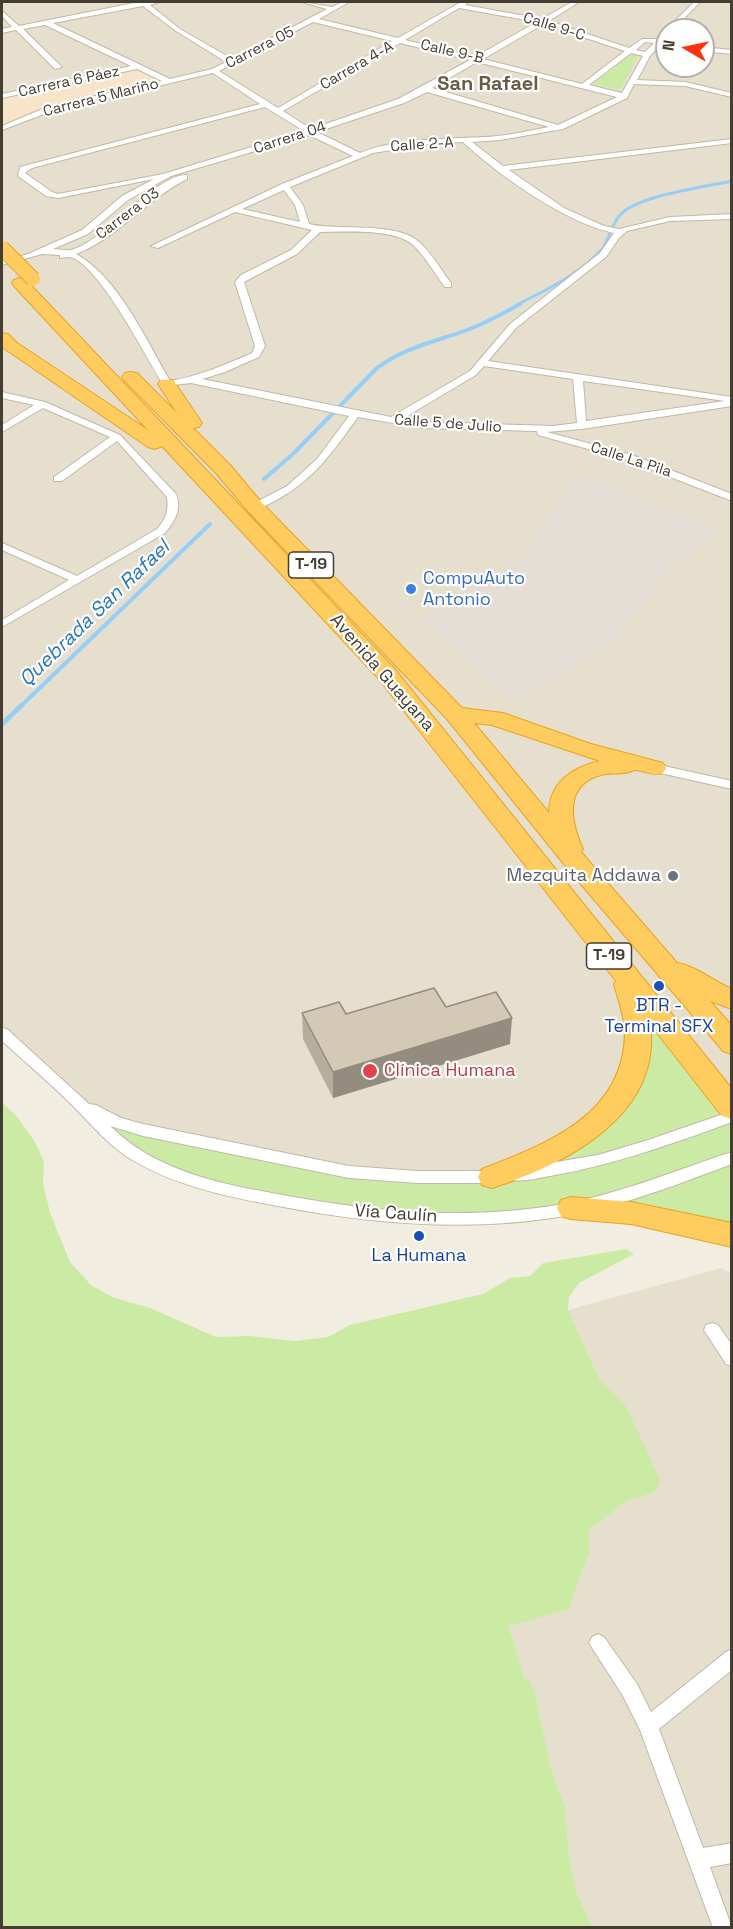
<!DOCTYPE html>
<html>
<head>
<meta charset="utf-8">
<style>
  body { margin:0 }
  #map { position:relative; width:733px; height:1929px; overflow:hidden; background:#f2ede1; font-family:"Space Grotesk",sans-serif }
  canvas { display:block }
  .frame { position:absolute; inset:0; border:3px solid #443d31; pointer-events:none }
  .north { position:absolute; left:655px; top:18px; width:60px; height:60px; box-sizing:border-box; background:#fff; border:2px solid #b4b1ad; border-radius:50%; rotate:279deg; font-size:16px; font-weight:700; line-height:24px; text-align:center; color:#443d31 }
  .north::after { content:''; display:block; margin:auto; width:21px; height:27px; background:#ff330b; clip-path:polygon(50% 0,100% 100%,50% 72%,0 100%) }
</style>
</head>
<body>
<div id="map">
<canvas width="733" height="1929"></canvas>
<div class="frame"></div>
<div class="north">N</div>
</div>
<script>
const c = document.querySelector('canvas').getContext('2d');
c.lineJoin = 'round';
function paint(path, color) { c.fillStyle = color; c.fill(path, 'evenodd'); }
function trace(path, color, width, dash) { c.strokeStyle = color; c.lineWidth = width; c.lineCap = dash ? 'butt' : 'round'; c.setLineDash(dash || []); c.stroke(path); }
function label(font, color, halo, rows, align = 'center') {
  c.font = font + ' "Space Grotesk",sans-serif'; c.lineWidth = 4.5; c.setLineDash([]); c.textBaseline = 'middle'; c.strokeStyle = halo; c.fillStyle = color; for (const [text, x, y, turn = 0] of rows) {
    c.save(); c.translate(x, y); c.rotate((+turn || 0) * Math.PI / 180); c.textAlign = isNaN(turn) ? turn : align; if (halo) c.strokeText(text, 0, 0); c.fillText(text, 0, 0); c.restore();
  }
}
paint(new Path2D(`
  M2,2H731V1116L599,1162L417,1177L174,1140L80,1104L2,1036V128L50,109L130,65L2,95ZM667,30H703V66H667Z
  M721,1268L731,1273V1927H592L576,1891L569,1853L565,1806L552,1772L535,1693L524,1679L509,1625L569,1609L589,1553V1530L626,1502L655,1492L625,1404L600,1380L568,1310Z`), '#e7dfce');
paint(new Path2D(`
  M130,65L168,81L50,109L2,128V95Z`), '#f7e4c9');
paint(new Path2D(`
  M577,474L721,531L669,568L612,644L512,699L422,621L523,558Z`), '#e4ded7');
paint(new Path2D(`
  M632,54L639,55L620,90L592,84Z
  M625,975L731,1109V1235L631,1213L476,1218L301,1204L155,1165L80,1104L115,1122L314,1166L456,1179L546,1156L631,1071Z
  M2,1103L15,1114L35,1142L44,1162L43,1183L50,1213L70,1262L91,1285L112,1297L150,1308L216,1337L249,1336L295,1341L328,1337L350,1325L483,1294L510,1278L530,1276L543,1263L626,1249L634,1254L579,1283L569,1297L568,1310L600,1380L625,1404L660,1480L655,1492L626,1502L589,1530V1553L569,1609L509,1626L524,1678L529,1680L535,1693L552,1772L565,1806L569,1853L576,1891L592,1927H2Z`), '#cbeba5');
trace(new Path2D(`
  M517,305C545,290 581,274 602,249C610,239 611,223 622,213C642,195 705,187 732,181`), '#96cef6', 3);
trace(new Path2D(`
  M264,479L293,454L377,368C405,347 438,341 470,329C487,322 504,313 520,304
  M20,707L210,524`), '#96cef6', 4);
trace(new Path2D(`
  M2,724L22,705`), '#96cef6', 5);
const street = new Path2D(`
  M139,2H159L150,5L180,29L232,59L327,9L302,2L332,7L342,2H349L319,19L398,38L461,2H468L465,5L542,19L572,2H579L549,21L629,48L642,39H657L694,2H700L673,30H667V36L664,40H667V44H661L650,56L637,80L685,82L732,93V97L685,86L634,84L627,98L563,129L500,140L472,142L503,166L732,139V143L509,170L564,208L604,226L619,229L670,217L732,214V219L670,221L627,231L619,238L606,257L516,328L488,361L732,397V406L582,429L547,432L632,455L732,494V501L624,459L538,435L537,431L422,428L358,417C331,454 314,480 273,502C266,505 259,510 251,509V505L287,486L317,459L349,416L191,383L164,386C148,361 97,260 69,257C66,257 63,258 60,258V255L42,254L2,265V261L28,254L82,230L122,196L154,179L58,198L46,196L18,176L20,167L260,104L213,73L52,111L2,130V126L47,107L162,81L137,69L2,98V94L131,66L45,25L23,29L62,67L55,69L16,30L2,33V29L12,27L2,16V11L19,26ZM143,6L176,31L226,62L212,69L170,79L53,23ZM459,8L537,22L475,57L405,40ZM313,22L392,41L278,108L219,71ZM544,24L625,51L582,84L483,59ZM645,42L654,43L645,52L636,50ZM400,43L470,60L398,99L311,129L283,111ZM631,53L643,56L622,93L589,85ZM477,62L617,97L558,125L432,88ZM427,92L549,127C532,130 515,134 498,136C455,140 400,136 360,153L317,132L404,103ZM265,107L304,131L163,174L58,194L52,192L25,173L32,168ZM309,135L353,156L282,184L151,246L158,248L235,212L312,230L291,250L241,275L235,282L255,346L252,353C225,365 199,376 170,381C146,340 118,277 76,254C118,238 147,199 187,179V175C157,173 105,241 71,250C66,251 59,249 53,249L88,234L128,200L171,176ZM463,142C498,175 568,224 614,233L600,253L510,324L470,371L391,417L202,379L225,372L259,357L265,346L244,282L297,254L320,232C344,232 394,228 413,245C425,256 435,274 445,287H451V283C441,270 432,253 419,242C397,221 338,231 309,224L303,205L290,187L373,153L429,144ZM284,190L295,205L300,222L242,209ZM484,366L573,379L577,423L553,426L422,422L402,419L476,375ZM583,381L725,401L586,421Z
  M703,47L732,50V54L703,51Z
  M2,392L45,402L120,435L176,494C182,509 175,521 165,533L2,627V620L69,580L2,550V543L77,576L157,529C166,519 169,510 167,497L117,441L62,481H54V477L110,437L43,408L2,432V425L34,405L2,398Z
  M655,764L732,781V789L651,771L649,768L651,765Z
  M2,1028L7,1029L89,1104L96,1105L121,1118L143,1124L349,1166L417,1171H495L500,1173L502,1177L500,1181L495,1183H417L349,1178L143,1136L110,1126C125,1140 140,1151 158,1160C194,1178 233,1186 272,1193C365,1211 463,1221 557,1205C618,1195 673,1171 732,1152V1164C686,1181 641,1199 594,1210C491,1234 381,1226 278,1206C228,1197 176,1186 132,1160C109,1146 91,1124 72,1105C49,1082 25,1062 2,1041Z
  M732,1111V1122C672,1144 613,1165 550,1176C538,1178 521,1183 509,1179L507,1175L509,1171L514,1169L598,1155L648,1140Z
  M712,1323L718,1325L732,1345V1366L726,1364L704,1330L706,1325Z
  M598,1634L604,1637L637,1684L651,1712L726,1652L732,1649V1670L659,1729L703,1848L732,1843V1863L710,1867L732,1928H713L640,1730L623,1696L589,1643L592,1637Z`);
const highway = new Path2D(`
  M20,278L26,280L394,668L732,1089V1119L722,1116L650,1024C663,1116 564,1165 492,1188L482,1185L478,1177L482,1169C547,1144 624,1115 625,1033C625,1017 618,1000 614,984L616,981L378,678L162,446L155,449L148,447L2,347V333L8,334L17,343L148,430L14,286L12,283L14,280Z
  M131,372L137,373L177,413L158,384L161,380H173L202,423L199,427L193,428L230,465L262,503L462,708L503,713L591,744L663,763L666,768L663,773C652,776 646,771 636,770C633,770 628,773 623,773C617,774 611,773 605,774C563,783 570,820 583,849L581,852L677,963C694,965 715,982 732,989V1009L710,1001L732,1026V1054L723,1051L568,869L447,719L248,511L216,473L125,381L122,377L125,373ZM474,723L492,725L600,761C573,767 549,782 549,813Z
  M571,1197L631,1202L732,1223V1247L631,1224L571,1219L561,1216L557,1208L561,1200Z`);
trace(street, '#c1b8a6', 2);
trace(highway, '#eaa323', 2);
paint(street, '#fff');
paint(highway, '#ffcc5f');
const highwayBridge = new Path2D(`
  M2,248L33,279`);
trace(highwayBridge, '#eaa323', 16, []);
trace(highwayBridge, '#ffcc5f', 14);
paint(new Path2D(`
  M446,1007L510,1044L333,1098L303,1039L302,1013L346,1014Z`), '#b6ad9c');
paint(new Path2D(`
  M512,1018L510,1044L333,1098V1072Z`), '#948d7f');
const building = new Path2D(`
  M434,988L446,1007L496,992L512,1018L333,1072L302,1013L339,1002L346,1014Z`);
paint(building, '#d4c9b5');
trace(building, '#948d7f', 1.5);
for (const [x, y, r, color] of [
  [411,589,6,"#3f7fe0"],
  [673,876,6,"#6b7280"],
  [659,986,6,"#1a4fb4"],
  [370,1071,8,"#e0444e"],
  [419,1236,6,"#1a4fb4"]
]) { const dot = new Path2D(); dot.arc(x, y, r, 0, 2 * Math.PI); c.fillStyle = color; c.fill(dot); trace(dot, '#fff', 2); }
label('15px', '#443d31', '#fff', [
  ["Calle 9-C",554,27,17],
  ["Carrera 05",260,48,-27],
  ["Calle 9-B",452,52,13],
  ["Carrera 4-A",357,66,-30],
  ["Carrera 6 Páez",69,82,-12],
  ["Carrera 5 Mariño",101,98,-14],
  ["Carrera 04",290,138,-18],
  ["Calle 2-A",422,145,-4],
  ["Carrera 03",128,214,-37],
  ["Calle 5 de Julio",448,424,4],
  ["Calle La Pila",631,460,18]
]);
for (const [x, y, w] of [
  [311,565,45],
  [609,956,45]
]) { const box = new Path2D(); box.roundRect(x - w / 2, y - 13, w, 26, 4.5); c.fillStyle = '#fff'; c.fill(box); trace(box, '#443d31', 1.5); }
label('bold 16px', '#443d31', null, [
  ["T-19",311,565],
  ["T-19",609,956]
]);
label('18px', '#366cbe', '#fff', [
  ["CompuAuto",423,579],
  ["Antonio",423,600]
], 'left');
label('18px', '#443d31', '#fff', [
  ["Avenida Guayana",382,673,49],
  ["Vía Caulín",396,1214,4]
]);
label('18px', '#5b616d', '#fff', [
  ["Mezquita Addawa",661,876]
], 'right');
label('18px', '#164399', '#fff', [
  ["BTR -",659,1006],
  ["Terminal SFX",659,1027],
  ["La Humana",419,1256]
]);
label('18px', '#be3a42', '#fff', [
  ["Clínica Humana",384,1071]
], 'left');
label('bold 20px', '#675b48', '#fff', [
  ["San Rafael",488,85]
]);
label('italic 20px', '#2377b7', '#fff', [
  ["Quebrada San Rafael",95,614,-44]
]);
</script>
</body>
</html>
